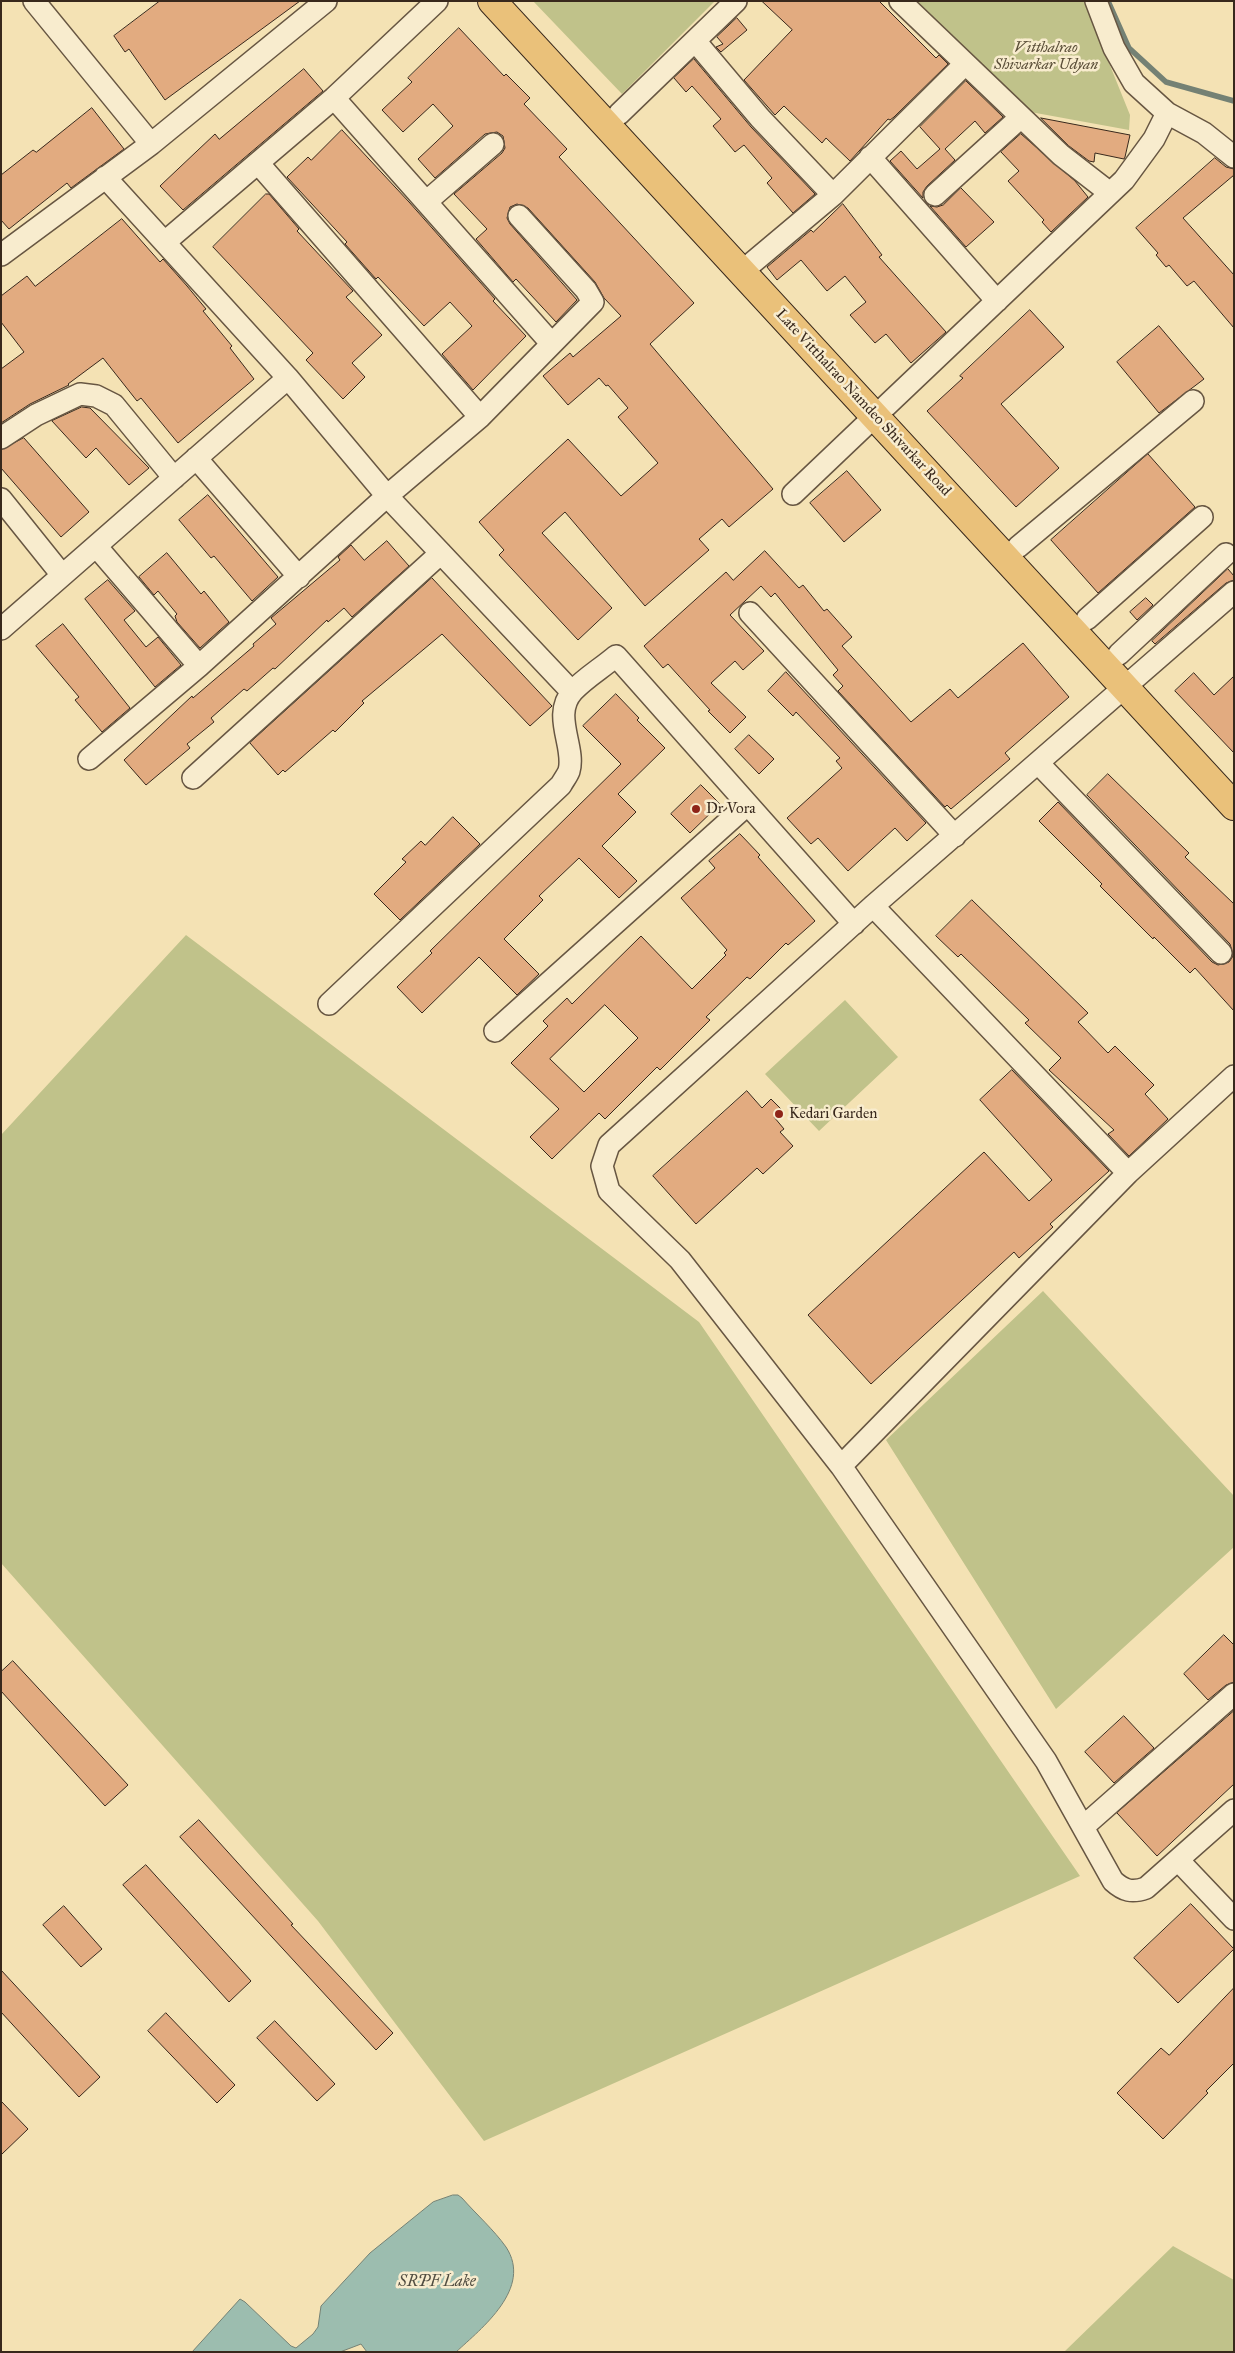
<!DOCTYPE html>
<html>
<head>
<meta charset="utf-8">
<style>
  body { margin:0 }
  #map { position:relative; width:1235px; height:2353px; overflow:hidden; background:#f4e2b4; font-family:"IM FELL Great Primer",serif }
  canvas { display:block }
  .frame { position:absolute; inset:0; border:2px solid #38281c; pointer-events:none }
</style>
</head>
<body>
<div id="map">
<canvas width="1235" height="2353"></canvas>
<div class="frame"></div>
</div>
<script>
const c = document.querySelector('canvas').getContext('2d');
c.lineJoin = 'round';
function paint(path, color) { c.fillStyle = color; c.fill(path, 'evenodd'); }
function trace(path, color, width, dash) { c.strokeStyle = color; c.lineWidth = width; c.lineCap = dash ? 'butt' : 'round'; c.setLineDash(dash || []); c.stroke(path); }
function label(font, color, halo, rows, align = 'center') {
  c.font = font + ' "IM FELL Great Primer",serif'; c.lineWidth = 5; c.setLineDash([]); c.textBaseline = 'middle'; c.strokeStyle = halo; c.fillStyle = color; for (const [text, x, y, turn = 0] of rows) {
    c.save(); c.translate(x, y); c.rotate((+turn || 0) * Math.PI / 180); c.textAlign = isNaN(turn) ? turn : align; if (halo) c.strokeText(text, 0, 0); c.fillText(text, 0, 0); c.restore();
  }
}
paint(new Path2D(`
  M533,1H715L622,94Z
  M913,1H1084L1130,115L1129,130L1025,111Z
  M186,935L699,1322L1080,1876L484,2141L318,1921L1,1563V1135Z
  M845,1000L898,1057L819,1131L765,1074Z
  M1043,1291L1234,1496V1547L1056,1709L886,1440Z
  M1173,2246L1234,2280V2352H1064Z`), '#c0c28a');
const water = new Path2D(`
  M453,2195H458L462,2198C476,2214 494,2230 506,2247C533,2288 482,2328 456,2352H367L361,2344L340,2352H192L240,2299L245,2302L291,2346L296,2348L313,2334L318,2327L321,2306L370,2253L433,2202Z`);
paint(water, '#9cbdaf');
trace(water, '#748174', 1);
trace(new Path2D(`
  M1108,1L1129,48L1166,82L1234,101`), '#748174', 5.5);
const building = new Path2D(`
  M160,1H300L165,100L129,49L125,52L114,36Z
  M762,1H879L936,58L939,55L948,64L894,117L890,120L888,119L850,161L826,138L822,143L784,106L775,115L744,80L792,30Z
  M737,18L747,30L721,52L716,47L723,44L717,37Z
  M459,28L504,76L506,74L530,98L524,104L567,149L559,157L694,303L650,344L773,489L729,527L722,519L699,539L709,550L645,606L565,512L542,533L612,608L578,640L499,555L504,550L479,522L568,439L621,496L658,463L618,417L628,408L608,385L606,386L599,378L568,405L543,376L570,353L573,357L621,316L604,298L595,282L528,208L517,204L510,207L507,218L510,224L577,300L556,322L516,279L513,282L476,239L487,229L454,194L502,153L505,148L503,136L497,132L485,134L435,178L418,159L453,126L433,104L403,132L382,110L412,82L408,78Z
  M694,59L751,127L815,194L793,213L767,183L772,178L744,145L735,152L713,126L721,119L692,86L686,92L674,78Z
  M304,69L323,91L183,210L160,186L215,134L219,139Z
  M966,81L1003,117L985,133L975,121L945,149L955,160L927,186L923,192V198L890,161L901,151L917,169L940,149L920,127Z
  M92,108L124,149L71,188L67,183L9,229L1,220V175L33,150L36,152Z
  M1041,118L1130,135L1125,157L1124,159L1095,153L1094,162L1089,161L1069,146Z
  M342,130L409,202L495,299L493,301L526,336L473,390L442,354L472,326L450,302L424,326L378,277L376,279L345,244L347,242L287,177L308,157L311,160Z
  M1021,134L1075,181L1088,197L1051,232L1042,222L1044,220L1008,181L1019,171L1001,152Z
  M1215,158L1226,167L1234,169V175L1183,218L1234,275V328L1194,281L1187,286L1169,265L1166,267L1156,255L1158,253L1136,228Z
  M961,188L994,222L966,247L930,206L937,207L943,205Z
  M266,194H269L299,229L297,231L353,291L346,297L382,335L352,363L365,377L343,399L306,360L313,353L213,247Z
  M843,204L882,255L879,257L946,332L911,363L886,334L875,343L850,315L866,302L845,276L827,291L801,260L777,280L767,267L811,230L813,232Z
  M122,219L160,262L163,259L187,286L206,309L203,311L232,346L230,348L254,379L178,443L141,398L137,401L103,358L68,384L69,385L30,404L1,423V369L24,352L1,322V296L27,276L35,286Z
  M1030,310L1064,347L1001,404L1059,468L1016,507L927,411L963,378L960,376Z
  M1159,326L1204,379L1159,413L1117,362Z
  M82,407L90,408L149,468L129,485L96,448L86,458L52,421Z
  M24,438L89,512L61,537L1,468V450Z
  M1148,454L1195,507L1098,593L1051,540Z
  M847,471L881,510L844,542L810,503Z
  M208,495L278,577L252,601L214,556L211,558L179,520Z
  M387,541L409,566L352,617L344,608L328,622L327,620L275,669L273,668L247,691L244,689L211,718L214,722L187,744L190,748L146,785L124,760L192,696L193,698L254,646L253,644L276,624L271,618L340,560L338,557L351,545L364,560Z
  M765,551L799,588L803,585L824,611L827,609L852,637L842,646L911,722L950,689L958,698L1023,643L1069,697L1005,753L1010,759L951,809L947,805L945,807L838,691L843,686L833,675L838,670L775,593L771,597L761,586L730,615L764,651L743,670L735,661L711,683L746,717L730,733L708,711L710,710L668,664L663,668L644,646L726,572L733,580Z
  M167,553L201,594L204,591L229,622L200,648L177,622L175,616L177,614L158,591L154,595L139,577Z
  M1228,569L1234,576V580L1226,583L1155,644L1152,641Z
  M432,578L552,706L530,726L442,634L362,701L364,703L335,732L333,730L285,772L283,770L278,775L250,743Z
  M108,580L135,611L124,620L146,647L158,637L181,665L155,687L85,599Z
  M1146,598L1153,605L1137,620L1130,612Z
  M63,624L130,708L102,732L75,700L79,697L36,646Z
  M786,672L926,823L907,841L895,828L848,871L818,838L811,844L787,818L842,768L836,761L840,758L796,712L793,716L768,691Z
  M1194,673L1214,695L1234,676V753L1175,691Z
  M616,694L639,718L637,720L665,748L618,794L636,812L602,846L637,881L619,898L579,858L539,896L543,900L504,939L539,974L517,995L479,957L422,1013L397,987L432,953L430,951L621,764L583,726Z
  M749,735L774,759L759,774L735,749Z
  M1108,774L1189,853L1185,857L1234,904V1011L1195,968L1190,973L1154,937L1153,939L1100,886L1102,884L1039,821L1058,802L1212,962L1218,965L1229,962L1233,956L1230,944L1087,795Z
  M701,785L720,804L690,833L671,814Z
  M453,817L480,844L400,920L374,894L406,862L402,859L421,841L425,845Z
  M740,834L760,855L758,857L815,921L788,945L786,943L750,979L747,977L706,1017L710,1020L660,1070L657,1067L605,1119L599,1113L552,1159L530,1137L559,1109L511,1063L548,1026L543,1021L567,998L572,1004L641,936L692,989L726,955L724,953L727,950L681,898L715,868L709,861ZM605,1005L638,1038L584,1092L550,1059Z
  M972,900L1088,1013L1078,1022L1108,1053L1115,1046L1154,1085L1145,1094L1168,1119L1129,1156L1108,1134L1114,1130L1049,1070L1061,1058L1025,1023L1029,1020L961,954L958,957L936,936Z
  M1012,1070L1109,1171L1050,1224L1053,1227L1019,1258L1014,1252L871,1384L808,1315L984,1152L1029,1201L1052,1180L980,1100Z
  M747,1091L762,1108L771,1099L782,1110L774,1117L784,1129L780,1132L793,1146L763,1174L757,1168L696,1224L653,1176Z
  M1224,1635L1234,1645V1682L1226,1685L1208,1700L1184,1674Z
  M13,1661L128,1785L105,1806L1,1691V1672Z
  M1234,1711V1784L1157,1856L1117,1813Z
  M1124,1716L1154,1748L1114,1783L1085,1752Z
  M199,1820L293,1924L291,1925L393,2033L376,2050L180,1837Z
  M146,1865L251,1981L229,2002L123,1885Z
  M1191,1904L1234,1949L1178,2003L1134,1958Z
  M64,1906L102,1949L81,1967L43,1925Z
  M1,1970L100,2077L79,2097L1,2012Z
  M1234,1988V2063L1206,2091L1208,2093L1163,2139L1117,2093L1161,2048L1169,2055Z
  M166,2013L235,2085L217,2103L148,2031Z
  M275,2021L335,2084L317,2101L257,2038Z
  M1,2101L28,2129L1,2155Z`);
paint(building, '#e2ab80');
trace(building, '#38281c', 1);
const minor = new Path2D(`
  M900,1L1061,155L1110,193
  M1096,1L1114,48L1134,83L1167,113L1204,133L1234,157
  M696,42L760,118L833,195
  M334,98L551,343
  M619,114L736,1
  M151,144L326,1
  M870,157L997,301
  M258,163L480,417
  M105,177L288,378L387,496L572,692
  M935,195L1021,117
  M426,202L493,144
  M165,242L334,98L437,1
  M1,255L151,144L34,1
  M752,263L833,195L965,64
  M886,406L1124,180L1154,139L1167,113
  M1,438L36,415L80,394L96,396L114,405L174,478
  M196,458L299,577
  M793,494L875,416
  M1,499L62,575
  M96,546L199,666
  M1018,547L1193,401
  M1234,592L873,906L609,1145L602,1166L609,1191L680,1260L841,1466L1128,1173L1234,1076
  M750,613L955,836
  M1087,619L1202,517
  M1,629L288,378
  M1119,654L1226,554
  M89,759L199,666L387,496L480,417L593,302L586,290L519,216
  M1038,763L1221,953
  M193,778L441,553
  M873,906L1128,1173
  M329,1004L561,785C563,781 567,776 569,771C576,747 551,715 573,691C585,678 602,668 616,656L854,924
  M495,1031L747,805
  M841,1466L1046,1761L1113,1881C1124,1891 1132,1893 1146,1888L1234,1810
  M1083,1827L1234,1694
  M1178,1860L1234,1919`);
const major = new Path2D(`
  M492,1L1234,806`);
trace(minor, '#675642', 24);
trace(major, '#38281c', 30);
trace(minor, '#f8ecce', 21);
trace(major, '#eac17a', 28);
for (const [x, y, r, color] of [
  [696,809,5,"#8f2418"],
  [779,1114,5,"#8f2418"]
]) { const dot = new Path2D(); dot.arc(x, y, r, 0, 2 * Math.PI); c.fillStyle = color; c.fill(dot); trace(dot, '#f8ecce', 2); }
label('italic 15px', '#5a4e38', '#f8ecce', [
  ["Vitthalrao",1046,48],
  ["Shivarkar Udyan",1046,65]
]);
label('15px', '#38281c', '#f8ecce', [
  ["Late Vitthalrao Namdeo Shivarkar Road",863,403,47]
]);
label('15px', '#38281c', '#f8ecce', [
  ["Dr Vora",706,809],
  ["Kedari Garden",789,1114]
], 'left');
label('italic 16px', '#514d41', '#f8ecce', [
  ["SRPF Lake",437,2282]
]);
</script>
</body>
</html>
